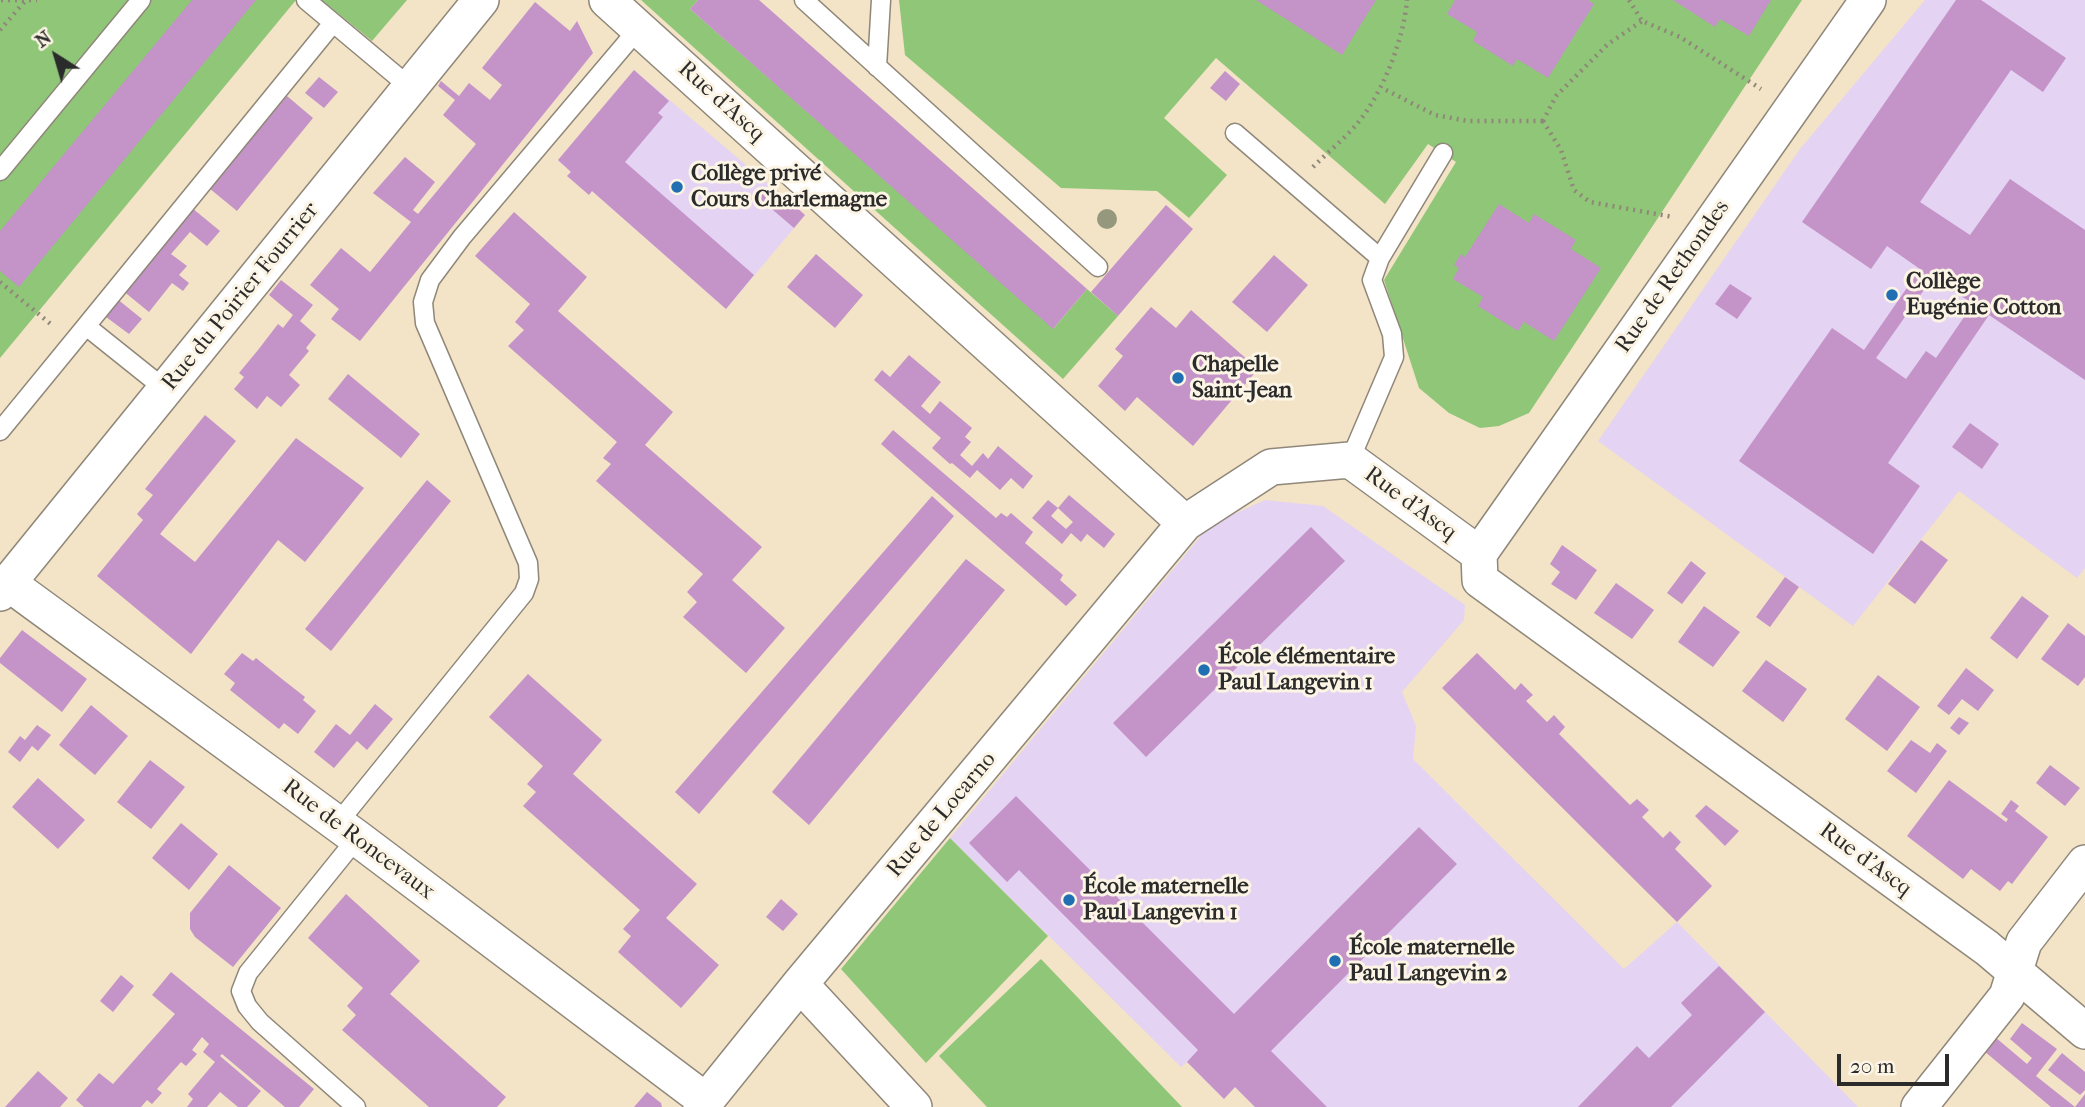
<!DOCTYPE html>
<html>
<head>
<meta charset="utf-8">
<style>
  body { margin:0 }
  #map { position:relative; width:2085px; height:1107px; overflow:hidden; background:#f3e3c7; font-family:"IM FELL French Canon",serif }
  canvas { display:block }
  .north { position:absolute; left:21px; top:21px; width:70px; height:70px; -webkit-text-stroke:5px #fcf5e5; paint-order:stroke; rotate:323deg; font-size:19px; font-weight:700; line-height:28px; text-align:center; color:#2b2b2b }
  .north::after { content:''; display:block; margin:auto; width:24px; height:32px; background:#2b2b2b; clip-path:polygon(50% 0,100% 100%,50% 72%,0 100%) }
  .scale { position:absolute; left:1837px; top:1054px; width:112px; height:32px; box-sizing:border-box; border:4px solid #2b2b2b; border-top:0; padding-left:9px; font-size:21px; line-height:24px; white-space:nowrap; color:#2b2b2b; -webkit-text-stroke:5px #fcf5e5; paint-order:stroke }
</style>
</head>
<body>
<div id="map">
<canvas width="2085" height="1107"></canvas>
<div class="north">N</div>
<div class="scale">20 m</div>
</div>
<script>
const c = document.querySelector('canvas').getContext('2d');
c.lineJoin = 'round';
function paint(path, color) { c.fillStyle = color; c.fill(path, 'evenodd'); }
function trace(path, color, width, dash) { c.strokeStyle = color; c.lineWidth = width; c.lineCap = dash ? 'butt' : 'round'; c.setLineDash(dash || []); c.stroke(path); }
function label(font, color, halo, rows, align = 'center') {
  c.font = font + ' "IM FELL French Canon",serif'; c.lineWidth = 6; c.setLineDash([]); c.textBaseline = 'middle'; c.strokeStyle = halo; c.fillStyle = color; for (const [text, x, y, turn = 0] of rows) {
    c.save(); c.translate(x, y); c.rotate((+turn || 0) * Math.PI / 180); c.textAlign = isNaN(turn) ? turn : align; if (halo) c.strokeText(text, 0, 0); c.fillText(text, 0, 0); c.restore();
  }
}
paint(new Path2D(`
  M1925,0H2085V568L2077,578L1959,491L1853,626L1598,441L1800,149Z
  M634,70L805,215L726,309L592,191L567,176L571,171L558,161Z
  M1265,500L1323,506L1465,605L1464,620L1402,692L1416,726L1413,759L1624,969L1677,922L1858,1107H1255L1235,1087L1224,1099L1187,1062L1181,1067L950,838L1210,525Z`), '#e4d3f2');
paint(new Path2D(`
  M0,0H296L0,358Z
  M322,0H407L372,41Z
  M641,0H698L690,9L1054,328L1087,289L1118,316L1063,379Z
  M899,0H1802L1529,413L1499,426L1480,428L1449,413L1419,388L1384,280L1456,162L1428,144L1385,204L1216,58L1164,118L1227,175L1189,218L1157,191L1061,188L905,55Z
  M950,838L1048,936L926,1063L841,969Z
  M1041,959L1182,1107H987L939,1056Z`), '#8fc678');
paint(new Path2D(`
  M192,0H256L19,287L0,271V231Z
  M698,0H759L1087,289L1053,329L690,9Z
  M1256,0H1376L1342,55Z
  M1455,0H1588L1594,4L1548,78L1517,59L1513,66L1473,41L1477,32L1447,14Z
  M1673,0H1771L1749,36L1720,19L1715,27Z
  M1956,0H1981L2066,58L2043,92L2011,70L1920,202L1970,235L2010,179L2085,230V380L1989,315L1888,463L1920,486L1873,554L1739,461L1832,328L1864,350L1920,269L1887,246L1871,269L1802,222ZM1933,277L1973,304L1936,358L1926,351L1906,379L1876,358Z
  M535,2L570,31L577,21L593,53L360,341L331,319L339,309L310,285L341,248L370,272L411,222L373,193L405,157L435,182L413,210L418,214L476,144L443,115L455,100L438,86L441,81L459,96L469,83L490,100L502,85L482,68Z
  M634,70L669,101L658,113L663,117L625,162L754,275L726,309L592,191L589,195L567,176L571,172L558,160Z
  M1225,71L1240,84L1226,101L1210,88Z
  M319,77L338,92L324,108L305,93Z
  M287,96L313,118L237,211L209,188Z
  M770,184L805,215L794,228L759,198Z
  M1499,204L1529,223L1534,214L1576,240L1571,249L1601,268L1554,341L1524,322L1518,331L1478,306L1483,297L1453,279L1459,268L1454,265L1461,254L1465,257Z
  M1166,205L1193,229L1118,316L1091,292Z
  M192,208L220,231L207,246L190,232L171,254L187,266L179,275L189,283L183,291L172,283L149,312L122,290Z
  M514,212L587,277L558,311L673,412L645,445L762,547L732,580L785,628L746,673L683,617L697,602L687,592L703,574L596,481L611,464L603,458L617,442L508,346L524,330L515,322L530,304L475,256Z
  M816,254L863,295L835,328L787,287Z
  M1274,255L1308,285L1267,332L1232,302Z
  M281,280L313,305L300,321L316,335L306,348L309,351L289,375L300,385L281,407L267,396L257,409L234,389L244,377L239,373L258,350L278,324L283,328L293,315L269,295Z
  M1730,284L1752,298L1737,319L1715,304Z
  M116,298L142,319L129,334L102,314Z
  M1151,307L1176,328L1191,310L1258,369L1193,446L1137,397L1125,411L1098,386L1123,356L1115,349Z
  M909,355L941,382L921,406L930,414L940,401L972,428L965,437L971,442L960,455L972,466L983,453L988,459L998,446L1033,476L1023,489L1011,478L1000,490L977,470L970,478L952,463L950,464L932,448L941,438L874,380L882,370L890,377Z
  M348,374L420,434L401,458L328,399Z
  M205,415L236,441L160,534L195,562L296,438L364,488L305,562L278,540L191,654L97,576L143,520L137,514L153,495L145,489Z
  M1970,423L1999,444L1982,469L1952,447Z
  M893,430L996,518L1001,513L1007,517L1011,513L1033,532L1025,543L1063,575L1060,580L1077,595L1066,606L881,444Z
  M427,480L451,501L331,651L305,629Z
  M1069,495L1115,534L1104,548L1087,534L1081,542L1071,533L1062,544L1032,518L1048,500L1058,508L1051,516L1066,529L1073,522L1058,508Z
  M932,496L954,516L699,814L675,792Z
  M1311,527L1345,561L1146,757L1113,723Z
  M1921,540L1948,560L1915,604L1888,584Z
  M1562,545L1597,570L1576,600L1551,584L1560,572L1550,564Z
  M966,559L1005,590L809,825L772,792Z
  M1691,561L1706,573L1682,604L1667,593Z
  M1785,577L1799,587L1770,627L1756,617Z
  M1616,583L1654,610L1632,639L1594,613Z
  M2022,596L2049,616L2017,659L1990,638Z
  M1704,606L1740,632L1713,667L1678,642Z
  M2068,623L2085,636V677L2078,686L2041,659Z
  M22,630L87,679L62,712L0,663V658Z
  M242,653L253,661L256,658L282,679L305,697L303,700L316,711L298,734L284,723L279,729L230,690L235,683L224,674Z
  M1477,653L1515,690L1521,683L1533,695L1526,701L1547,722L1554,715L1565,727L1559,734L1630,805L1637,799L1649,810L1642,817L1663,838L1670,831L1681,842L1675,849L1712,886L1677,922L1442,688Z
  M1766,660L1807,689L1783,722L1742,691Z
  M1966,668L1994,690L1978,711L1962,699L1949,715L1937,706Z
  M528,674L602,740L573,774L697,884L666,918L719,965L681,1008L618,952L631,936L623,929L640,910L523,806L536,792L527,784L543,766L489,717Z
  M1878,675L1920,707L1887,751L1845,719Z
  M375,704L393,719L367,750L357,741L334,768L314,752L336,724L350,735Z
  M91,705L128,736L95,775L59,745Z
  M1959,717L1969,723L1959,735L1950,728Z
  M37,725L51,735L38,751L32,746L20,762L8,752L20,736L25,740Z
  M1911,740L1930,753L1937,743L1947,751L1916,793L1887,771Z
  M150,760L185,787L151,829L117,802Z
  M2050,765L2080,788L2065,806L2036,783Z
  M38,778L85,820L58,849L12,807Z
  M1949,780L2006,822L2008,819L2001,814L2011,800L2019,806L2015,811L2048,837L2012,884L2008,881L2000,891L1971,869L1963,879L1907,836Z
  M1016,796L1234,1014L1419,827L1457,864L1271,1051L1327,1107H1255L1235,1087L1224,1099L1187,1062L1198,1050L1019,870L1007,882L969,843Z
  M1706,805L1739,831L1725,846L1695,816Z
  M181,823L218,854L189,890L152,858Z
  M229,865L281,908L233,967L195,937L190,929V913Z
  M346,894L420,961L390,994L506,1097L497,1107H429L342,1030L356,1015L347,1006L363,988L308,938Z
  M781,899L798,914L783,931L766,917Z
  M1719,966L1765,1012L1671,1107H1578L1637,1046L1649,1058L1692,1015L1681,1003Z
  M171,972L314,1089L299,1107H285L222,1054L220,1056L261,1091L247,1107H238L220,1092L207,1107H187L193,1099L188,1094L215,1062L203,1052L209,1044L202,1037L192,1050L197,1054L186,1066L181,1062L157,1089L162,1093L152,1104L147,1100L141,1107H84L76,1100L99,1073L113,1084L175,1014L152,995Z
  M121,975L134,986L113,1012L100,1001Z
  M2022,1023L2057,1049L2036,1076L2075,1107L2085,1094V1107H2051L1984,1051L1995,1037L2027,1064L2032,1058L2010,1039Z
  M2062,1053L2085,1072V1090L2080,1095L2048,1070Z
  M38,1071L68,1098L60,1107H5Z
  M647,1092L661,1103L662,1107H634Z`), '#c493c8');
const service = new Path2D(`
  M306,0L411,88
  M804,0L1098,267
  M877,67L881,0
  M1235,133L1380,258
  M0,171L141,0
  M166,390L86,326L333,23
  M0,431L86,326
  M1350,460L1394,357L1392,334L1372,280L1380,258L1443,153
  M337,824L524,593L529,579L528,563L425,323L423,302L430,280L462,237L639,28
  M356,1107L260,1022L247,1006L241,991L248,973L357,838`);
const minor = new Path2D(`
  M607,0L1185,523
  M1479,554L1480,580L1987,948L2085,1031
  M1479,554L1868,0
  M8,583L357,838L706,1101
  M0,593L481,0
  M800,984L914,1107
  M701,1107L800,984L1185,523L1271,467L1350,460L1479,554
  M1919,1107L2007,996L2024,942L2085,863`);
trace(service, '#8f8779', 21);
trace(minor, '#8f8779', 38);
trace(new Path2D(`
  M1,0H37
  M1629,0L1642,21L1680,37L1761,89
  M0,30L26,0
  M1386,90L1435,115L1468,121H1543
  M1543,121L1561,150L1574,190L1590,202L1673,217
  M1543,121L1556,96L1608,44L1642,21
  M1313,167C1327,153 1343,140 1356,125C1382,95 1404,39 1407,0
  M0,282L53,326`), '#8f8779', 4.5, [2, 5]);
trace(service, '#fff', 18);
trace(minor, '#fff', 35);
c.fillStyle = '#96987e';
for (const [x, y] of [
  [1107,219]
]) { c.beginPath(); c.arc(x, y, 10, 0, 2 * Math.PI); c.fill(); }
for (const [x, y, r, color] of [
  [677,187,7,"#1f6fb2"],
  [1892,295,7,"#1f6fb2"],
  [1178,378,7,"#1f6fb2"],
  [1204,670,7,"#1f6fb2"],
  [1069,900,7,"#1f6fb2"],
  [1335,961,7,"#1f6fb2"]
]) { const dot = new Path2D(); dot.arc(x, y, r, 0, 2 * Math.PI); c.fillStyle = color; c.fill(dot); trace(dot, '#fcf5e5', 2.5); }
label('23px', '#2b2b2b', '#fcf5e5', [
  ["Rue d'Ascq",721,102,42],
  ["Rue de Rethondes",1673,277,-55],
  ["Rue du Poirier Fourrier",241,297,-51],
  ["Rue d'Ascq",1410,504,36],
  ["Rue de Locarno",942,815,-50],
  ["Rue de Roncevaux",358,840,37],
  ["Rue d'Ascq",1865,860,36]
]);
label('bold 23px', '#2b2b2b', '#fcf5e5', [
  ["Collège privé",691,174],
  ["Cours Charlemagne",691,200],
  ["Collège",1906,282],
  ["Eugénie Cotton",1906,308],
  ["Chapelle",1192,365],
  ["Saint-Jean",1192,391],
  ["École élémentaire",1218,657],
  ["Paul Langevin 1",1218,683],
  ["École maternelle",1083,887],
  ["Paul Langevin 1",1083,913],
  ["École maternelle",1349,948],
  ["Paul Langevin 2",1349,974]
], 'left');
</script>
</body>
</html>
